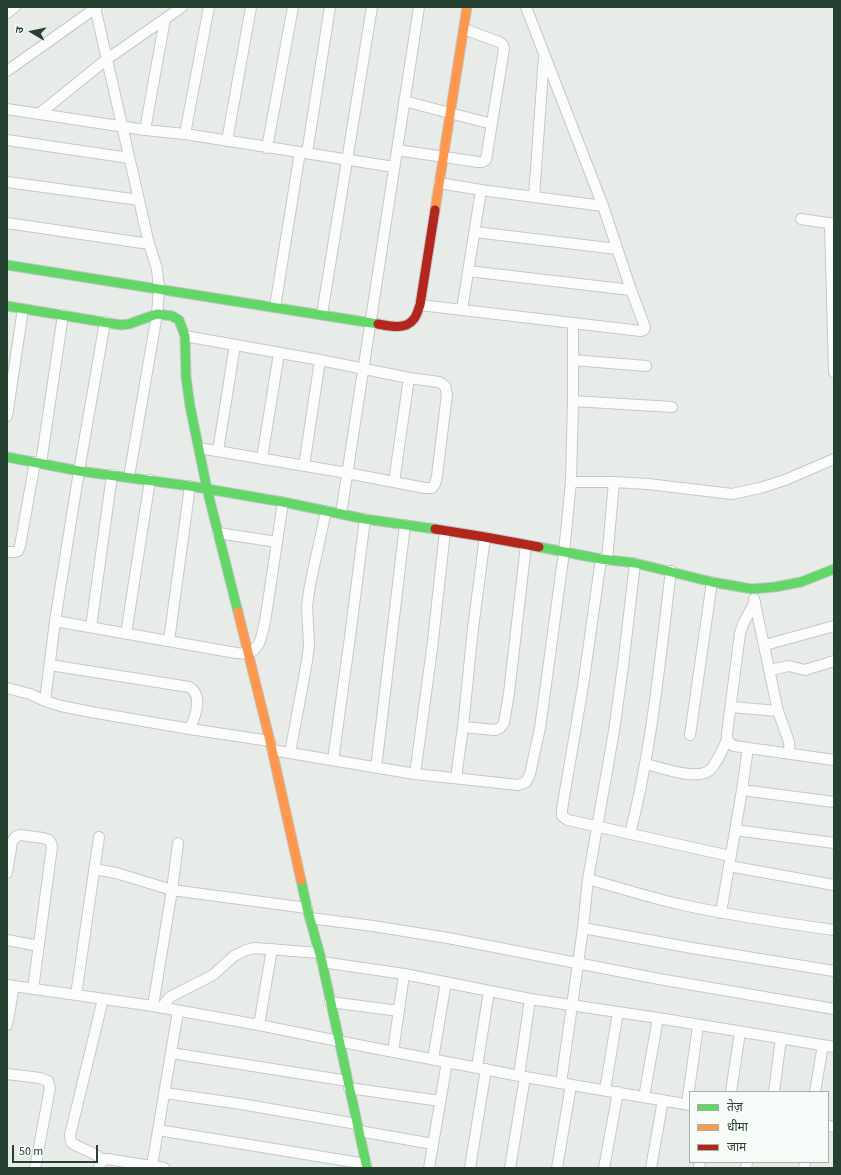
<!DOCTYPE html>
<html>
<head>
<meta charset="utf-8">
<style>
  body { margin:0 }
  #map { position:relative; width:841px; height:1175px; overflow:hidden; background:#e8ece9; font-family:"Source Sans 3","Noto Sans Devanagari",sans-serif }
  canvas { display:block }
  .frame { position:absolute; inset:0; border:8px solid #244132; pointer-events:none }
  .legend { position:absolute; left:689px; top:1091px; width:140px; height:72px; box-sizing:border-box; background:#f6fbf7; border:1px solid #a2b1a8; margin:0; padding:5px 7px; list-style:none; font-size:12px; color:#244132 }
  .legend li { display:flex; align-items:center; gap:8px; height:20px }
  .legend b { width:20px; border:1px solid #a2b1a8 }
  .north { position:absolute; left:12px; top:12px; width:40px; height:40px; -webkit-text-stroke:3px #f6fbf7; paint-order:stroke; rotate:279deg; font-size:11px; font-weight:700; line-height:16px; text-align:center; color:#244132 }
  .north::after { content:''; display:block; margin:auto; width:14px; height:18px; background:#244132; clip-path:polygon(50% 0,100% 100%,50% 72%,0 100%) }
  .scale { position:absolute; left:12px; top:1145px; width:86px; height:18px; box-sizing:border-box; border:2px solid #244132; border-top:0; padding-left:5px; font-size:12px; line-height:14px; white-space:nowrap; color:#244132; -webkit-text-stroke:3px #f6fbf7; paint-order:stroke }
</style>
</head>
<body>
<div id="map">
<canvas width="841" height="1175"></canvas>
<div class="frame"></div>
<ul class="legend">
<li><b style="height:5px;background:#63d668"></b>तेज़</li>
<li><b style="height:5px;background:#ff974d"></b>धीमा</li>
<li><b style="height:5px;background:#b3261e"></b>जाम</li>
</ul>
<div class="north">उ</div>
<div class="scale">50 m</div>
</div>
<script>
const c = document.querySelector('canvas').getContext('2d');
c.lineJoin = 'round';
function trace(path, color, width, dash) { c.strokeStyle = color; c.lineWidth = width; c.lineCap = dash ? 'butt' : 'round'; c.setLineDash(dash || []); c.stroke(path); }
const street = new Path2D(`
  M95,7L149,244L157,269L159,290L157,314L129,477
  M7,13L15,7
  M7,71L97,7
  M404,101L492,124
  M7,109L145,130L185,134L394,167
  M39,114L107,59L182,7
  M145,130L165,19
  M185,134L209,7
  M7,140L129,158
  M227,141L251,7
  M267,148L293,7
  M397,150L478,162H482L486,160L504,49L503,45L499,42L464,29
  M307,153L330,7
  M7,182L139,200
  M439,183L481,190L603,206
  M534,197L544,57
  M801,219L834,224
  M7,223L149,244
  M830,223L834,372
  M475,232L617,249
  M468,271L631,290
  M420,305L641,331L644,330L645,327L631,290L603,206L526,7
  M275,307L300,152
  M462,310L481,190
  M322,314L372,7
  M185,336L320,360L409,378L439,382L445,386L447,394L437,476L435,484L432,488H425L347,473L199,448
  M573,360L646,366
  M573,401L672,407
  M7,416L23,309
  M218,451L235,345
  M262,458L279,353
  M41,463L63,315
  M304,466L320,360
  M394,482L409,378
  M571,482H614L648,484L732,494L760,488L785,480L834,459
  M341,514L419,7
  M218,533L277,542
  M7,552H14L18,551L20,546L35,462
  M601,559L583,686L562,809V816L568,820L730,856
  M607,560L614,482
  M754,599L778,711L789,742L790,754
  M755,602L744,622L740,633L727,734C727,741 729,743 734,746L834,760
  M55,621L236,653C240,653 245,654 249,653C261,648 262,633 265,622L283,502
  M91,627L112,475
  M126,634L150,480
  M169,641L190,486
  M765,645L834,626
  M50,665L189,687C204,696 195,716 190,729
  M770,670L789,666L805,670L834,661
  M7,688L30,694L45,701L61,706L91,712L190,729L270,741
  M45,701L55,621L79,471L105,322
  M731,707L778,711
  M463,727L495,730L500,728L504,723L509,693L526,545
  M690,735L712,582
  M272,750L415,774L509,784L518,785L526,782L530,774L540,728L564,552L571,482L573,401V323
  M290,753L307,661L309,645L307,606L310,585L326,511
  M333,760L350,637L365,519
  M646,764C661,768 698,781 710,770C718,762 722,750 727,740
  M376,768L405,525
  M415,774L432,649L445,531
  M456,778L463,727L473,628L485,537
  M742,790L834,802
  M735,830L834,843
  M630,834C652,748 660,659 671,571
  M729,866L834,885
  M94,869L116,873L172,890L307,908
  M7,873L12,842L15,837L20,835L43,838L49,840L51,843L52,847L33,989
  M588,879C620,888 651,898 683,905C733,916 783,923 834,930
  M721,913L742,790L748,748
  M310,918L373,926L448,938L659,979L834,1009
  M583,928L692,948L834,971
  M7,940L39,946
  M322,962L404,974L530,999L658,1018L834,1047
  M7,985L153,1006L259,1025L368,1047L525,1077L690,1105
  M76,995L99,837
  M330,1002L399,1011
  M153,1006L172,890L178,843
  M161,1008L170,997L213,975L234,956L246,950L255,948L319,953
  M7,1025L14,986
  M259,1025L272,949
  M393,1052L404,974
  M171,1053L348,1081
  M433,1059L446,982
  M477,1067L489,991
  M7,1074L40,1078L48,1081L50,1088L35,1168
  M519,1076L530,999
  M561,1083L583,928L588,879L614,731L623,666L635,563
  M349,1088L440,1101
  M605,1090L618,1012
  M731,1092L740,1032
  M774,1092L781,1038
  M815,1092L823,1045
  M165,1093L241,1104L357,1124
  M644,1097L658,1018
  M687,1104L698,1026
  M828,1126L834,1127
  M158,1130L366,1164
  M359,1131L433,1144
  M102,1160C94,1150 80,1150 71,1142L70,1135L103,999
  M152,1166L178,1011
  M99,1168L102,1160L107,1159L164,1168
  M429,1168L447,1062
  M470,1168L486,1069
  M510,1168L525,1077
  M557,1168L571,1085
  M604,1168L618,1092
  M651,1168L663,1100
  M699,1168L700,1162
  M746,1168L747,1162
  M804,1168L805,1162`);
const fast = new Path2D(`
  M7,265L378,324
  M7,306L121,325L129,324L157,314L172,316L179,320L185,336L186,377L190,406L207,489L238,612
  M7,457L79,471L190,486L283,502L365,519L435,529
  M539,547L601,559L635,563L712,582L752,589L775,587L801,582L834,569
  M301,880L307,908L322,962L367,1168`);
const slow = new Path2D(`
  M435,210L467,7
  M238,612L270,741L301,880`);
const jam = new Path2D(`
  M378,324C389,326 405,330 413,320C417,316 418,310 420,305L435,210
  M435,529L485,537L539,547`);
trace(street, '#c5c9c6', 12);
trace(fast, '#c1c8c4', 11);
trace(slow, '#c1c8c4', 11);
trace(jam, '#c1c8c4', 11);
trace(street, '#fcfcfc', 10);
trace(fast, '#63d668', 9);
trace(slow, '#ff974d', 9);
trace(jam, '#b3261e', 9);
</script>
</body>
</html>
